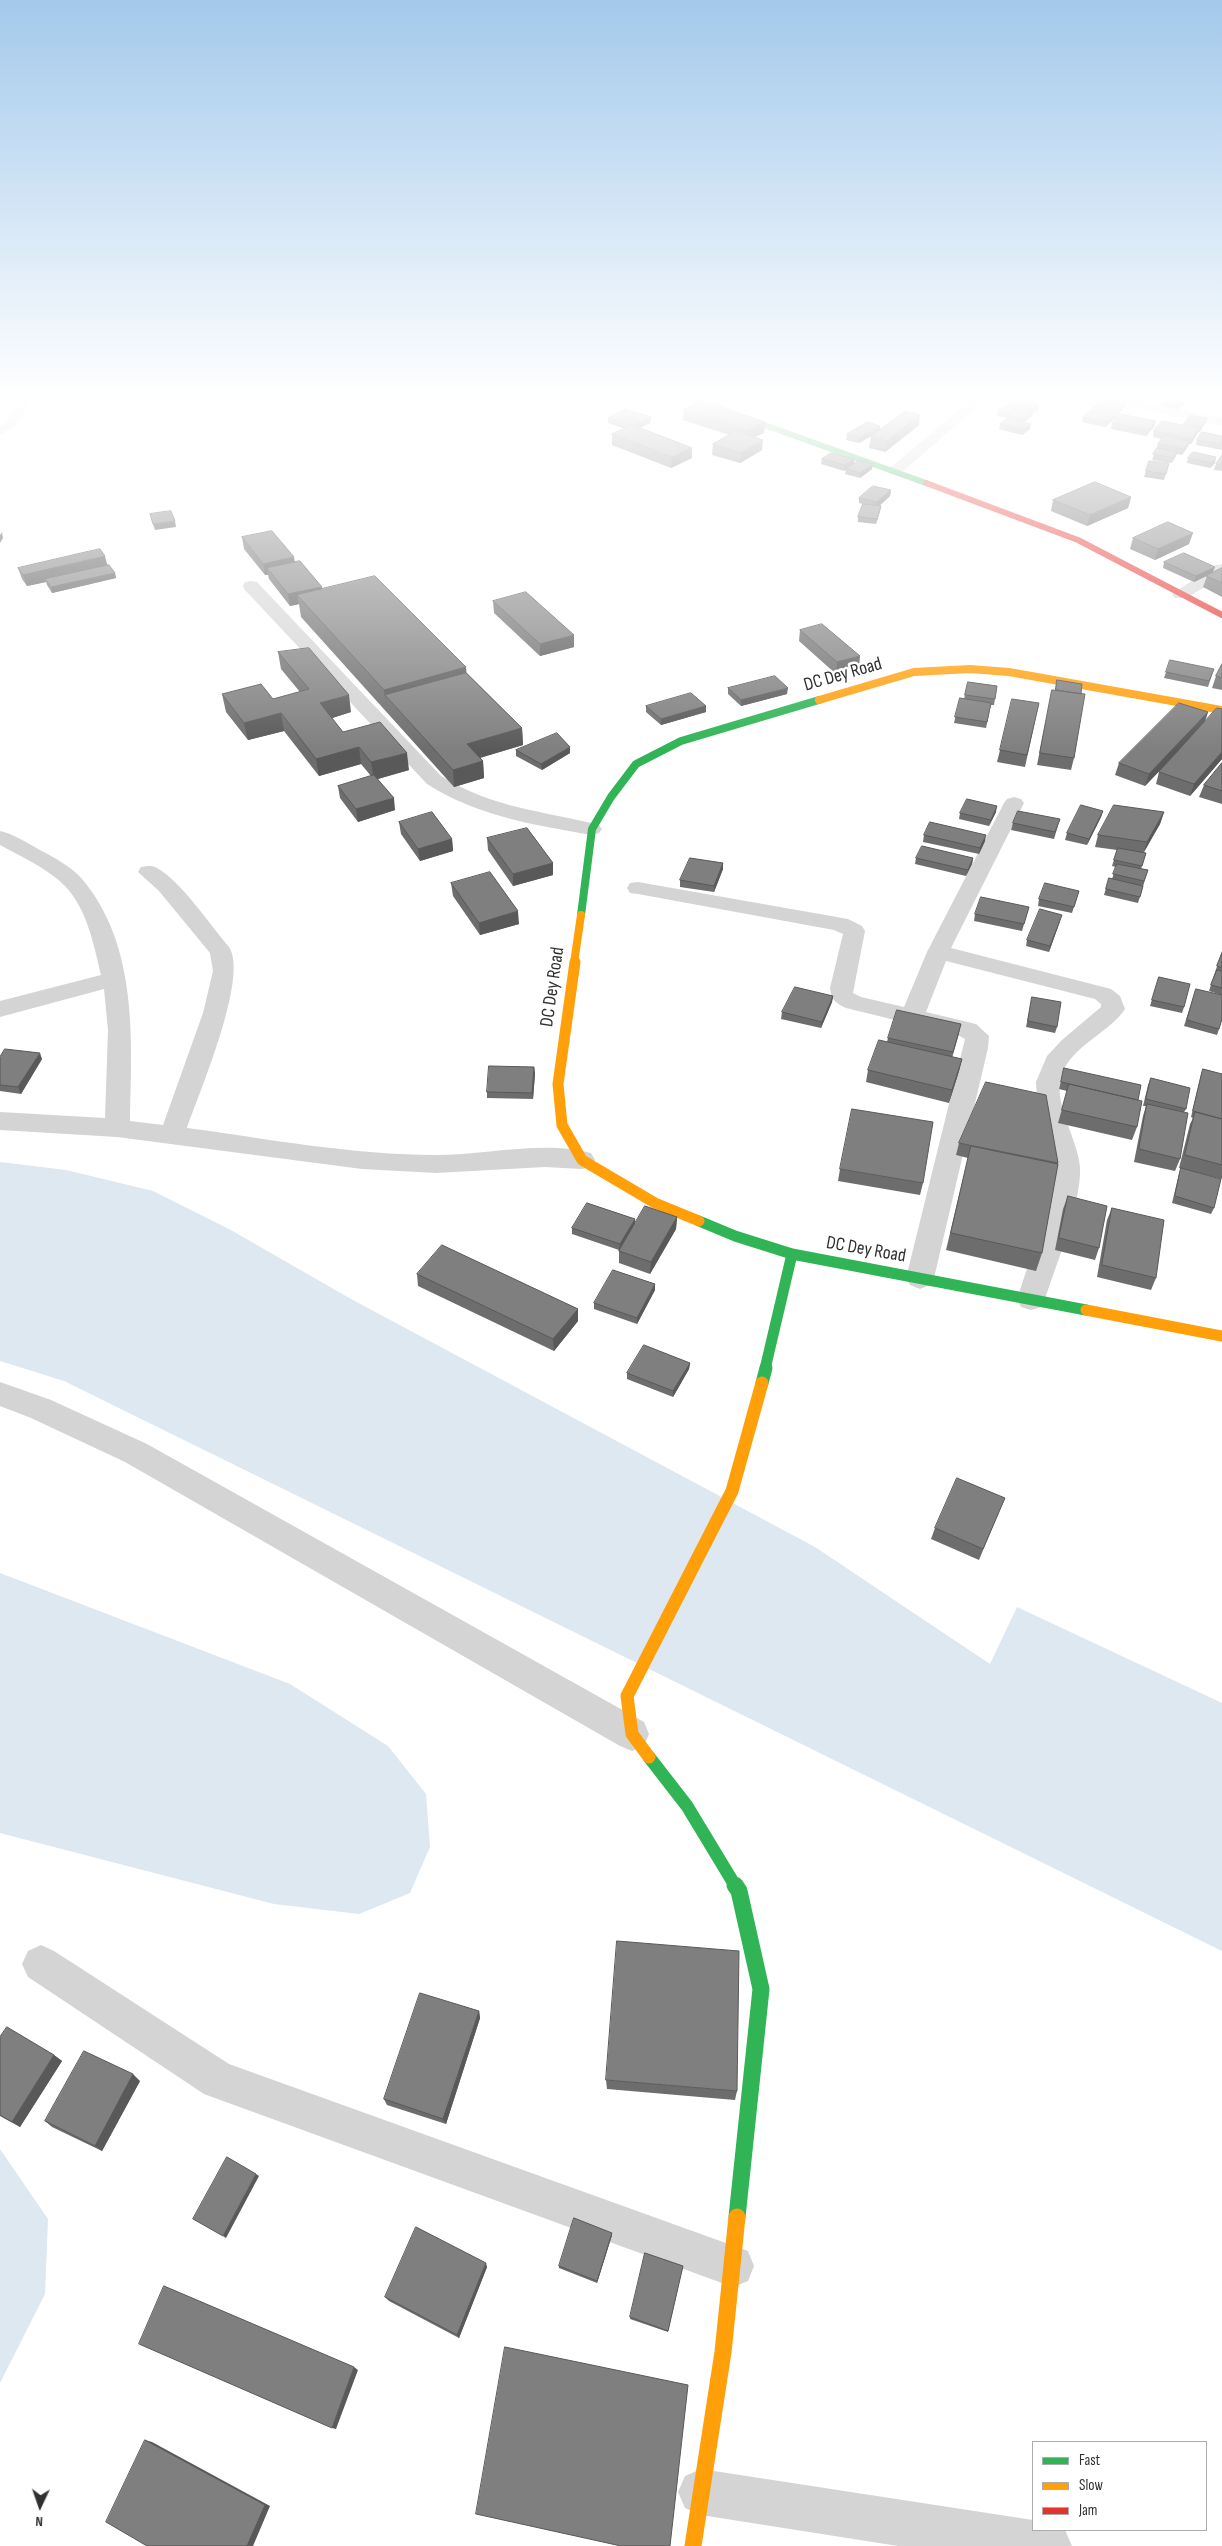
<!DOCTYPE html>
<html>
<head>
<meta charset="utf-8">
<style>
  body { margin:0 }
  #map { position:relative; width:1222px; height:2546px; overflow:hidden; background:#fff; font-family:"Sofia Sans Condensed",sans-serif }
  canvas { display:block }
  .legend { position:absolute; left:1032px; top:2441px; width:175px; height:90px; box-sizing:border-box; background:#fff; border:1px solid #acacac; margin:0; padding:6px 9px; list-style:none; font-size:15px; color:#303030 }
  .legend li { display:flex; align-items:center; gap:10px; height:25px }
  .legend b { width:25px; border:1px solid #acacac }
  .north { position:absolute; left:15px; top:2481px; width:50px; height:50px; -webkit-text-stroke:4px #fff; paint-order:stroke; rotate:183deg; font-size:14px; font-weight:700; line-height:20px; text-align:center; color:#303030 }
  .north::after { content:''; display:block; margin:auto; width:18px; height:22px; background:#303030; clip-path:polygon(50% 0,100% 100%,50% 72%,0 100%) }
</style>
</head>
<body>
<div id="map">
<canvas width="1222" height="2546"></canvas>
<ul class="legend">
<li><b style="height:6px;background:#30b455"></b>Fast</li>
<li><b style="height:6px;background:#ff9f0a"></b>Slow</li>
<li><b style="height:6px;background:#e5322d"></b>Jam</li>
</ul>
<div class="north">N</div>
</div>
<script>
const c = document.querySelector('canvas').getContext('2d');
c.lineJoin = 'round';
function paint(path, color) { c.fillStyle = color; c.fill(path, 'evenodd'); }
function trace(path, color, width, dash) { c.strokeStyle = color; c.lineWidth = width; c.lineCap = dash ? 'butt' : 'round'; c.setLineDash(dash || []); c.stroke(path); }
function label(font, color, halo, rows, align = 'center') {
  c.font = font + ' "Sofia Sans Condensed",sans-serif'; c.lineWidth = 5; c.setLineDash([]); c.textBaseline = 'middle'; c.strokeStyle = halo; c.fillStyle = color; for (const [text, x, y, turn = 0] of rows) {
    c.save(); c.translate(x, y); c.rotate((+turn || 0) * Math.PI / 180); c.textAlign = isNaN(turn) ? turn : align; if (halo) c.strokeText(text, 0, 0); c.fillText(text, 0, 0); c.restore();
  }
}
paint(new Path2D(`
  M0,1162L66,1170L153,1191L229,1229L351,1299L815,1547L990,1664L1017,1607L1222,1703V1951L64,1381L0,1361Z
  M0,1573L290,1684L388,1746L426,1794L430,1847L410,1893L359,1914L274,1904L0,1833Z
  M0,2149L48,2219L45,2294L0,2383Z`), '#dde8f0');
paint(new Path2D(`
  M24,395H36L14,428L0,434V425L6,423Z`), '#d4d4d4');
paint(new Path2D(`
  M717,395H733L716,408H706L704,405Z
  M976,395H991L900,474H890L887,471L890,468Z
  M1086,395H1111L1222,418V426L1093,399Z
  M1222,564V576L1187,598H1175L1172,594L1216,565Z
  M251,581L257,582L441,776C495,809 540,810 599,825L602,829L599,833L592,835C534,825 477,816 427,784L245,590L243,586L245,582Z
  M1014,797L1021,799L1024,803L951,948L1111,989L1120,996L1125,1009C1108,1035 1065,1048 1060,1082C1056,1108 1078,1141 1080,1167C1082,1201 1056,1265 1045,1299L1041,1307L1031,1310L1021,1307L1017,1299L1053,1190L1054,1166L1037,1098L1036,1082L1047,1056L1062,1040L1101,1007V1004L1095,999L946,961L926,1012L976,1024L989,1036L988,1048L934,1278L930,1285L920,1289L910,1285L906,1278L965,1039L960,1036L846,1008C836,1003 831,1000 830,988L843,934L834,930L638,894L630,893L627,888L630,883L638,882L848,919L862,926L865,931L853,993L861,997L904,1007L927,952L1004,803L1007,799Z
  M0,831C13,834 26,842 38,849C53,857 71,866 82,879C138,945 132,1040 130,1121L163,1125L203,1013L213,971L210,953L159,891L138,872L141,867C147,866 152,865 157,868C180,880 211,926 229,947C249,977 199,1093 187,1128C269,1139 353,1155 436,1155C484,1155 545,1140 591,1153L595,1160L591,1167L582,1169L545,1167L436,1173L362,1169L117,1137L0,1130V1112L105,1118L108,1030L104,989L0,1017V1001L101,975C94,945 87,909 65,886C47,868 22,857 0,845Z
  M0,1382L51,1400L147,1444L644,1722L649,1734L644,1746L632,1751L620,1746L125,1462L31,1418L0,1406Z
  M41,1945L54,1951L229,2064L748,2251L754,2266L748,2281L733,2287L204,2094L28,1977L22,1964L28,1951Z
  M701,2469L1033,2520V2530H1065L1072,2546H898L701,2515L685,2508L678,2492L685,2476Z`), '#d4d4d4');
trace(new Path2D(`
  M681,395L926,483`), '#30b455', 6);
trace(new Path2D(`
  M581,915L592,829L611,797L636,764L681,741L819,700`), '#30b455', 8);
trace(new Path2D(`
  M699,1221L735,1236L792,1254L1086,1310
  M765,1369L792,1254`), '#30b455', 11);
trace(new Path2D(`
  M762,1383L766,1368
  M649,1757L687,1806L736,1887`), '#30b455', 13);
trace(new Path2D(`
  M735,1885L739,1891L761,1989L737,2217`), '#30b455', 17);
trace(new Path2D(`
  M819,700L914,672L970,669L1009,672L1222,710
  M574,963L581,915`), '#ff9f0a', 8);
trace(new Path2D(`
  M575,962L558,1084L562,1125L582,1160L655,1203L699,1221
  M1086,1310L1222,1336`), '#ff9f0a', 11);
trace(new Path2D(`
  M649,1757L632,1734L627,1696L732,1491L762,1383`), '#ff9f0a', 13);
trace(new Path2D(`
  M693,2546L723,2352L737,2217`), '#ff9f0a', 17);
trace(new Path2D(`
  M926,483L1078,540L1222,615`), '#e5322d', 6);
paint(new Path2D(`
  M1163,395H1192L1188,401H1185V403L1179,409L1160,406Z
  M1127,400L1125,406L1117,416L1116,415V417L1105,427L1082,422L1083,417L1096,407V406Z
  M1008,403L1038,410L1033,413L1032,416L1024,422L1030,429L1022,435L999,429L1000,424L1007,418L997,416L998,411L1008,405Z
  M684,409L765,422L764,433L755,437L762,450L740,463L712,455L713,444L729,435L683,420Z
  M651,417L650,423L640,428L692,448V458L671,468L612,445V434L625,429L608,423V418Z
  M1207,418L1205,423L1200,432H1198L1191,444H1189L1188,446L1182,455L1177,454L1172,463L1152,460L1158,444L1162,439L1153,437L1154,431L1183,425L1184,424Z
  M1156,421L1154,427L1146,436L1111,429L1112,423Z
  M919,425L885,452L869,448L871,437L876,433L859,443L846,440L847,434Z
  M1222,436V450L1196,445L1197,440Z
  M1222,453V471L1214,470L1216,464L1220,458Z
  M1188,458L1215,463L1210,468L1187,463Z
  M822,459L854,463L872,469L860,478L845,474L846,470L844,471L821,464Z
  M1169,463L1164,480L1144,477L1146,471Z
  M891,490L890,496L879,506H881L880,511L876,524L858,522V517L863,504L859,503V498Z
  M1131,497L1128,508L1087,526L1051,511L1053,500Z
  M242,537L295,562L322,589L467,673L522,728L523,745L480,758L483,761L484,778L454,787L301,617L299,604L290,606L269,579L268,575H265L244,549Z
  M1133,538L1189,544L1155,560L1130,549Z
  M1164,562L1213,572L1222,568V597L1203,587L1207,576L1194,582L1163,568Z
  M107,565L115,573L116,578L52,593L47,585L46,582L27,586L22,579L18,568Z
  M493,601L574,647L540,656L494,613Z
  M800,630L859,668L836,674L799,641Z
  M278,652L351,712L332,718L343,732L409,770L378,779L395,810L358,822L340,798L338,786L371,776L361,764L319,776L284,731L248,740L226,712L222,694L273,699L300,692L281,669Z
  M1222,664V690L1212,688L1216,676Z
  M1214,669L1208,687L1164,678L1166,672Z
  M1057,680L1074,758L1071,770L1037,765L1052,690H1055Z
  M968,682L997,686L994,705H991L986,728L954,723L960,698L964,699Z
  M728,688L787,694L741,706L728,694Z
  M1039,703L1025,767L997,762L1000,750Z
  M646,706H706V712L661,725L646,712Z
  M1222,709V759L1190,796L1156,784L1159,772L1174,756L1145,786L1115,775L1119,763L1208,712L1205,721Z
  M516,750L570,753L542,770L516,756Z
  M1222,763V804L1199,797L1204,785Z
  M1103,811L1101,817L1087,845L1065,840L1067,833Z
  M996,812L989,826L959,819L960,813Z
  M1164,812L1160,824L1143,853H1146L1141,869L1148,870L1138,903L1104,895L1109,878L1112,879L1116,867L1112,866L1117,850L1095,847L1098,835Z
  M1060,819L1054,839L1011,830L1013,823Z
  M399,822L452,839L453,851L420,861L401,834Z
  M924,835L985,841L979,854L923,842Z
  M487,838L553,863V875L513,886L488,850Z
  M916,858H973L972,864L966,876L915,864Z
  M723,863V869L714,892L680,887V880Z
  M451,883L519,924L480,935L453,896Z
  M1079,891L1072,913L1038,906L1039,899Z
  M1029,907L1022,931L974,921L975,914Z
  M1060,921L1049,952L1026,946L1027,940Z
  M1222,951V995L1209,991Z
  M1159,977L1184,1007L1182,1013L1150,1006Z
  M1196,989L1219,1029L1217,1035L1184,1026Z
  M833,996L832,1002L821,1028L781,1019L782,1012Z
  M1032,997L1057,1027L1055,1033L1026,1027Z
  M961,1024L952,1057L962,1059L959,1071L949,1103L866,1082L868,1070L887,1042L888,1038Z
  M0,1057L42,1059L21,1094L0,1091Z
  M534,1067L535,1074L533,1099L487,1098V1092Z
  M1064,1068L1138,1100L1137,1127L1132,1140L1058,1123L1067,1091L1059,1089Z
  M1203,1069L1222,1074V1179L1195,1172L1214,1208L1211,1214L1172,1203L1179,1174L1181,1168H1179L1190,1124L1193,1118L1191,1117L1201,1075Z
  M1151,1078L1186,1109L1184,1112L1180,1159L1175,1171L1134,1162L1143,1116L1146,1106H1143L1148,1085Z
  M959,1143L1058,1163L1042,1253L1036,1271L946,1250L968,1158L956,1155Z
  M840,1169L923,1183L920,1195L838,1181Z
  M1068,1196L1099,1248L1095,1260L1055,1250L1063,1209Z
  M1112,1208L1156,1278L1151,1290L1097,1277L1107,1220Z
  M677,1217L676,1229L650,1274L619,1263V1250L572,1234V1228L635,1225Z
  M417,1274L578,1309V1321L554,1351L418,1286Z
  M655,1284V1290L637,1324L594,1309V1303Z
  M690,1363L689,1369L673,1397L627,1379V1373Z
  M1000,1509L979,1560L931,1539L935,1528Z
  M479,2011L480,2018L446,2124L387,2105L384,2099Z
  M0,2037L54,2055L62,2061L20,2127L0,2116Z
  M606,2080L737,2091L735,2100L607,2089Z
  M140,2081L102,2151L52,2127L45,2121Z
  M612,2235L597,2283L559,2268V2266Z
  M645,2253L683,2266L668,2332L630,2319Z
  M487,2267L459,2338L389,2301L385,2297Z`), '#6d6d6d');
paint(new Path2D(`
  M1186,397L1185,403L1179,409L1181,404Z
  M1127,400L1125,406L1117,416L1119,410Z
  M1039,404L1038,410L1033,413L1032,416L1020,425L1022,419L1032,412L1033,409Z
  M1017,407L1016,412L1008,416L1007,419L1008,414Z
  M1117,412L1116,417L1105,427L1107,422Z
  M920,415L919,425L885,452L887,441Z
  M651,417L650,423L633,431V426Z
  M1207,418L1205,423L1200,432L1201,427Z
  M1156,421L1154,427L1146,436L1148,430Z
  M765,422L764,433L746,441L747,431Z
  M1031,424L1030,429L1022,435L1023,430Z
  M880,426V431L859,443V438Z
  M1199,428L1198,433L1191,444L1192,439Z
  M763,440L762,450L740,463L741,453Z
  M1190,441L1188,446L1182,455L1184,449Z
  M692,448V458L671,468L672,457Z
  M1216,457L1215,463L1210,468L1212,463Z
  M854,459V464L846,469V470L844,471L845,465Z
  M873,464L872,469L860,478V473Z
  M891,490L890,496L877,508V502Z
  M1131,497L1128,508L1087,526L1090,515Z
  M881,506L880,511L876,524L877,519Z
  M175,521L176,527L155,530L153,524Z
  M2,532L3,538L0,543V535Z
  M1193,533L1189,544L1155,560L1158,549Z
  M105,556L108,568L45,579L46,582L27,586L23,575Z
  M294,557L296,569L267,568L268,575H265L263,564Z
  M1215,567L1213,572L1194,582L1196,576Z
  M115,573L116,578L52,593L51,587Z
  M322,587L324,598L297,595L299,604L290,606L288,594Z
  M574,635V647L540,656V644Z
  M860,656L859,668L836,674L837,662Z
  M466,667L468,689L385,695L387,712L384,690Z
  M788,688L787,694L741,706V700Z
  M349,695L351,712L323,721L320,703Z
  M706,706V712L661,725V719Z
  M1208,712L1204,724L1145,786L1149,774Z
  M281,713L284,731L248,740L244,723Z
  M522,728L523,745L469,761L467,744Z
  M359,747L361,764L319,776L316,759Z
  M570,747V753L542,770L541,764Z
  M1222,752V759L1190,796L1194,784Z
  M407,753L409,770L374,780L371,762Z
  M483,761L484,778L454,787L453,770Z
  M394,798L395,810L358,822L356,809Z
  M997,806L996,812L989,826L991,820Z
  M1103,811L1101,817L1087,845L1089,839Z
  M1164,812L1160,824L1143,854L1147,842Z
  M986,835L985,841L979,854L980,848Z
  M452,839L453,851L420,861L418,849Z
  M973,858L972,864L966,876L968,870Z
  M553,863V875L513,886V874Z
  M723,863V869L714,892V886Z
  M518,911L519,924L480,935L479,923Z
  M1062,915L1060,921L1049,952L1050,946Z
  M833,996L832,1002L821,1028L822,1022Z
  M961,1024L958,1037L950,1065L953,1052Z
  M40,1053L42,1059L21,1094L18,1087Z
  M962,1059L959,1071L949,1103L952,1090Z
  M534,1067L535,1074L533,1099L532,1093Z
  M677,1217L676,1229L650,1274L651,1262Z
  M635,1219V1225L619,1250L620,1244Z
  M655,1284V1290L637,1324V1318Z
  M578,1309V1321L554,1351L553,1339Z
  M690,1363L689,1369L673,1397V1391Z
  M479,2011L480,2018L446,2124L443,2119Z
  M54,2055L62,2061L20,2127L12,2122Z
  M133,2074L140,2081L102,2151L95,2146Z
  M256,2174L259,2176L226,2238L223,2236Z
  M612,2233V2235L597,2283V2281Z
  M486,2263L487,2267L459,2338L457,2335Z
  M354,2367L358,2370L336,2429L332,2428Z
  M145,2440L152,2442L270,2506L253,2546H247Z`), '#595959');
const building = new Path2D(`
  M1164,395H1169L1186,397L1181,404L1161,400Z
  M1104,396L1127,400L1119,410L1096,406Z
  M1014,398L1039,404L1033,409L1008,403Z
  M702,401L765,422L747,431L684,409Z
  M1008,405L1017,407L1008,414L998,411Z
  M1094,407L1117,412L1107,422L1083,417Z
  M1019,408L1033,411L1022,419L1008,416Z
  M626,409L651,417L634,425L632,426L608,418Z
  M905,411L920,415L887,441L871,437Z
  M1120,414L1156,421L1148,430L1112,423Z
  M1190,415L1207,418L1201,427L1184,424Z
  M1009,418L1031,424L1023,430L1000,424Z
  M1162,421L1199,428L1192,439L1154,431Z
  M868,422L880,426L859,438L847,434Z
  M633,425L692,448L672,457L612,434Z
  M736,431L763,440L741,453L713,444Z
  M1202,432L1222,436V444L1197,440Z
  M1164,436L1190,441L1184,449L1158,444Z
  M1157,448L1177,452L1174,458L1153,454Z
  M1193,452L1216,457L1212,463L1188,458Z
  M831,453L854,459L845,465L822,459Z
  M1221,457H1222V466L1216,464Z
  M859,460L873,464L860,473L846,469Z
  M1149,461L1169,463L1166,474L1146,471Z
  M1095,482L1131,497L1090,515L1053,500Z
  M873,486L891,490L877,502L859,498Z
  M863,504L881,506L877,519L858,517Z
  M171,511L175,521L153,524L150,514Z
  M1168,522L1193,533L1158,549L1133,538Z
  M272,531L294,557L263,564L242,537Z
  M100,549L105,556L23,575L18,568Z
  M1184,553L1215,567L1196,576L1164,562Z
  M300,561L322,587L288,594L267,568Z
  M109,565L115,573L51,587L45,579Z
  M1222,568V583L1206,576Z
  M375,576L466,667L384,690L297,595Z
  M526,592L574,635L540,644L493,601Z
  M822,624L860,656L837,662L800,630Z
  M309,648L349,695L320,703L343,732L380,722L407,753L371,762L359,747L316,759L281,713L244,723L222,694L261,684L273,699L309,689L278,652Z
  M1170,660L1214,669L1209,681L1166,672Z
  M1222,664V678L1216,676Z
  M466,673L522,728L467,744L483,761L453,770L385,695Z
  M775,676L788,688L741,700L728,688Z
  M1057,680L1082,684L1081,694L1056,690Z
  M968,682L997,686L995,699L965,695Z
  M1052,690L1085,694L1074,758L1040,753Z
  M691,693L706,706L661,719L646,706Z
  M960,698L991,703L987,722L955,717Z
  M1012,699L1039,703L1027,755L1000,750Z
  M1179,703L1208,712L1149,774L1119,763Z
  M1217,708L1222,709V752L1194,784L1159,772Z
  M557,733L570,747L541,764L516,750Z
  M1222,763V791L1204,785Z
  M374,775L394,798L356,809L338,786Z
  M967,799L997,806L991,820L960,813Z
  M1081,805L1103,811L1089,839L1067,833Z
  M1114,805L1164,812L1147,842L1098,835Z
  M1018,811L1060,819L1055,832L1013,823Z
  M432,812L452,839L418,849L399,822Z
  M930,822L986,835L980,848L924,835Z
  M527,828L553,863L513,874L487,838Z
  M922,846L973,858L968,870L916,858Z
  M1118,848L1146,853L1142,866L1114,860Z
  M690,858L723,863L714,886L680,880Z
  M1117,864L1148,870L1144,881L1113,874Z
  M490,872L518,911L479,923L451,883Z
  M1109,878L1143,886L1140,897L1106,889Z
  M1045,883L1079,891L1074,907L1039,899Z
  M981,897L1029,907L1024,924L975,914Z
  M1040,909L1062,915L1050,946L1027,940Z
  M1222,953V968L1217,966Z
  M1217,970L1222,971V988L1211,985Z
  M1159,977L1190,984L1184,1007L1152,1000Z
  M795,987L833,996L822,1022L782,1012Z
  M1196,989L1222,995V1019L1219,1029L1187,1020Z
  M1032,997L1061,1002L1057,1027L1028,1021Z
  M897,1010L961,1024L953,1052L888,1038Z
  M879,1040L962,1059L952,1090L868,1070Z
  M5,1049L40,1053L18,1087L0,1085V1057Z
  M489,1066L534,1067L532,1093L487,1092Z
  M1064,1068L1141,1085L1138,1100L1061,1082Z
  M1203,1069L1222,1074V1119L1193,1111Z
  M1151,1078L1190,1088L1186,1109L1146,1099Z
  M986,1082L1046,1095L1058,1163L959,1143Z
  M1069,1084L1142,1101L1137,1127L1062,1110Z
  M1147,1104L1188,1113L1180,1159L1139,1149Z
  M852,1109L933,1122L923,1183L840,1169Z
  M1195,1112L1222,1119V1165L1185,1155Z
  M971,1146L1058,1164L1042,1253L951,1233Z
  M1181,1168L1221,1179L1214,1208L1175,1196Z
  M1068,1196L1107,1206L1099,1248L1059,1238Z
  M587,1203L635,1219L620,1244L572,1228Z
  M645,1206L677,1217L651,1262L619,1251Z
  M1112,1208L1164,1220L1156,1278L1102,1265Z
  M442,1245L578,1309L553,1339L417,1274Z
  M613,1270L655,1284L637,1318L594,1303Z
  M644,1345L690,1363L673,1391L627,1373Z
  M957,1478L1005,1498L983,1549L935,1528Z
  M617,1941L739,1951L737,2091L606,2080Z
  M420,1993L479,2011L443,2119L384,2099Z
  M7,2027L54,2055L12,2122L0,2115V2037Z
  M84,2051L133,2074L95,2146L45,2121Z
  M227,2157L256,2174L223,2236L193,2219Z
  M574,2218L612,2233L597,2281L559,2266Z
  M416,2227L486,2263L457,2335L385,2297Z
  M645,2253L683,2266L668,2331L630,2317Z
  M164,2286L354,2367L332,2428L139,2344Z
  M505,2347L688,2385L670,2546H621L476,2514Z
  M145,2440L265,2505L247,2546H147L106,2522Z`);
paint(building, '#7f7f7f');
trace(building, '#595959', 1);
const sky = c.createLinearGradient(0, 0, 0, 751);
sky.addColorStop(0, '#a3c9eb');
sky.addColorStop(0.53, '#fff');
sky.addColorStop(1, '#ffffff00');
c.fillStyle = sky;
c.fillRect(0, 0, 1222, 751);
label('19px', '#303030', '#fff', [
  ["DC Dey Road",843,675,-16],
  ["DC Dey Road",553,987,-82],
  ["DC Dey Road",866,1250,10]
]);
</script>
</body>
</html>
